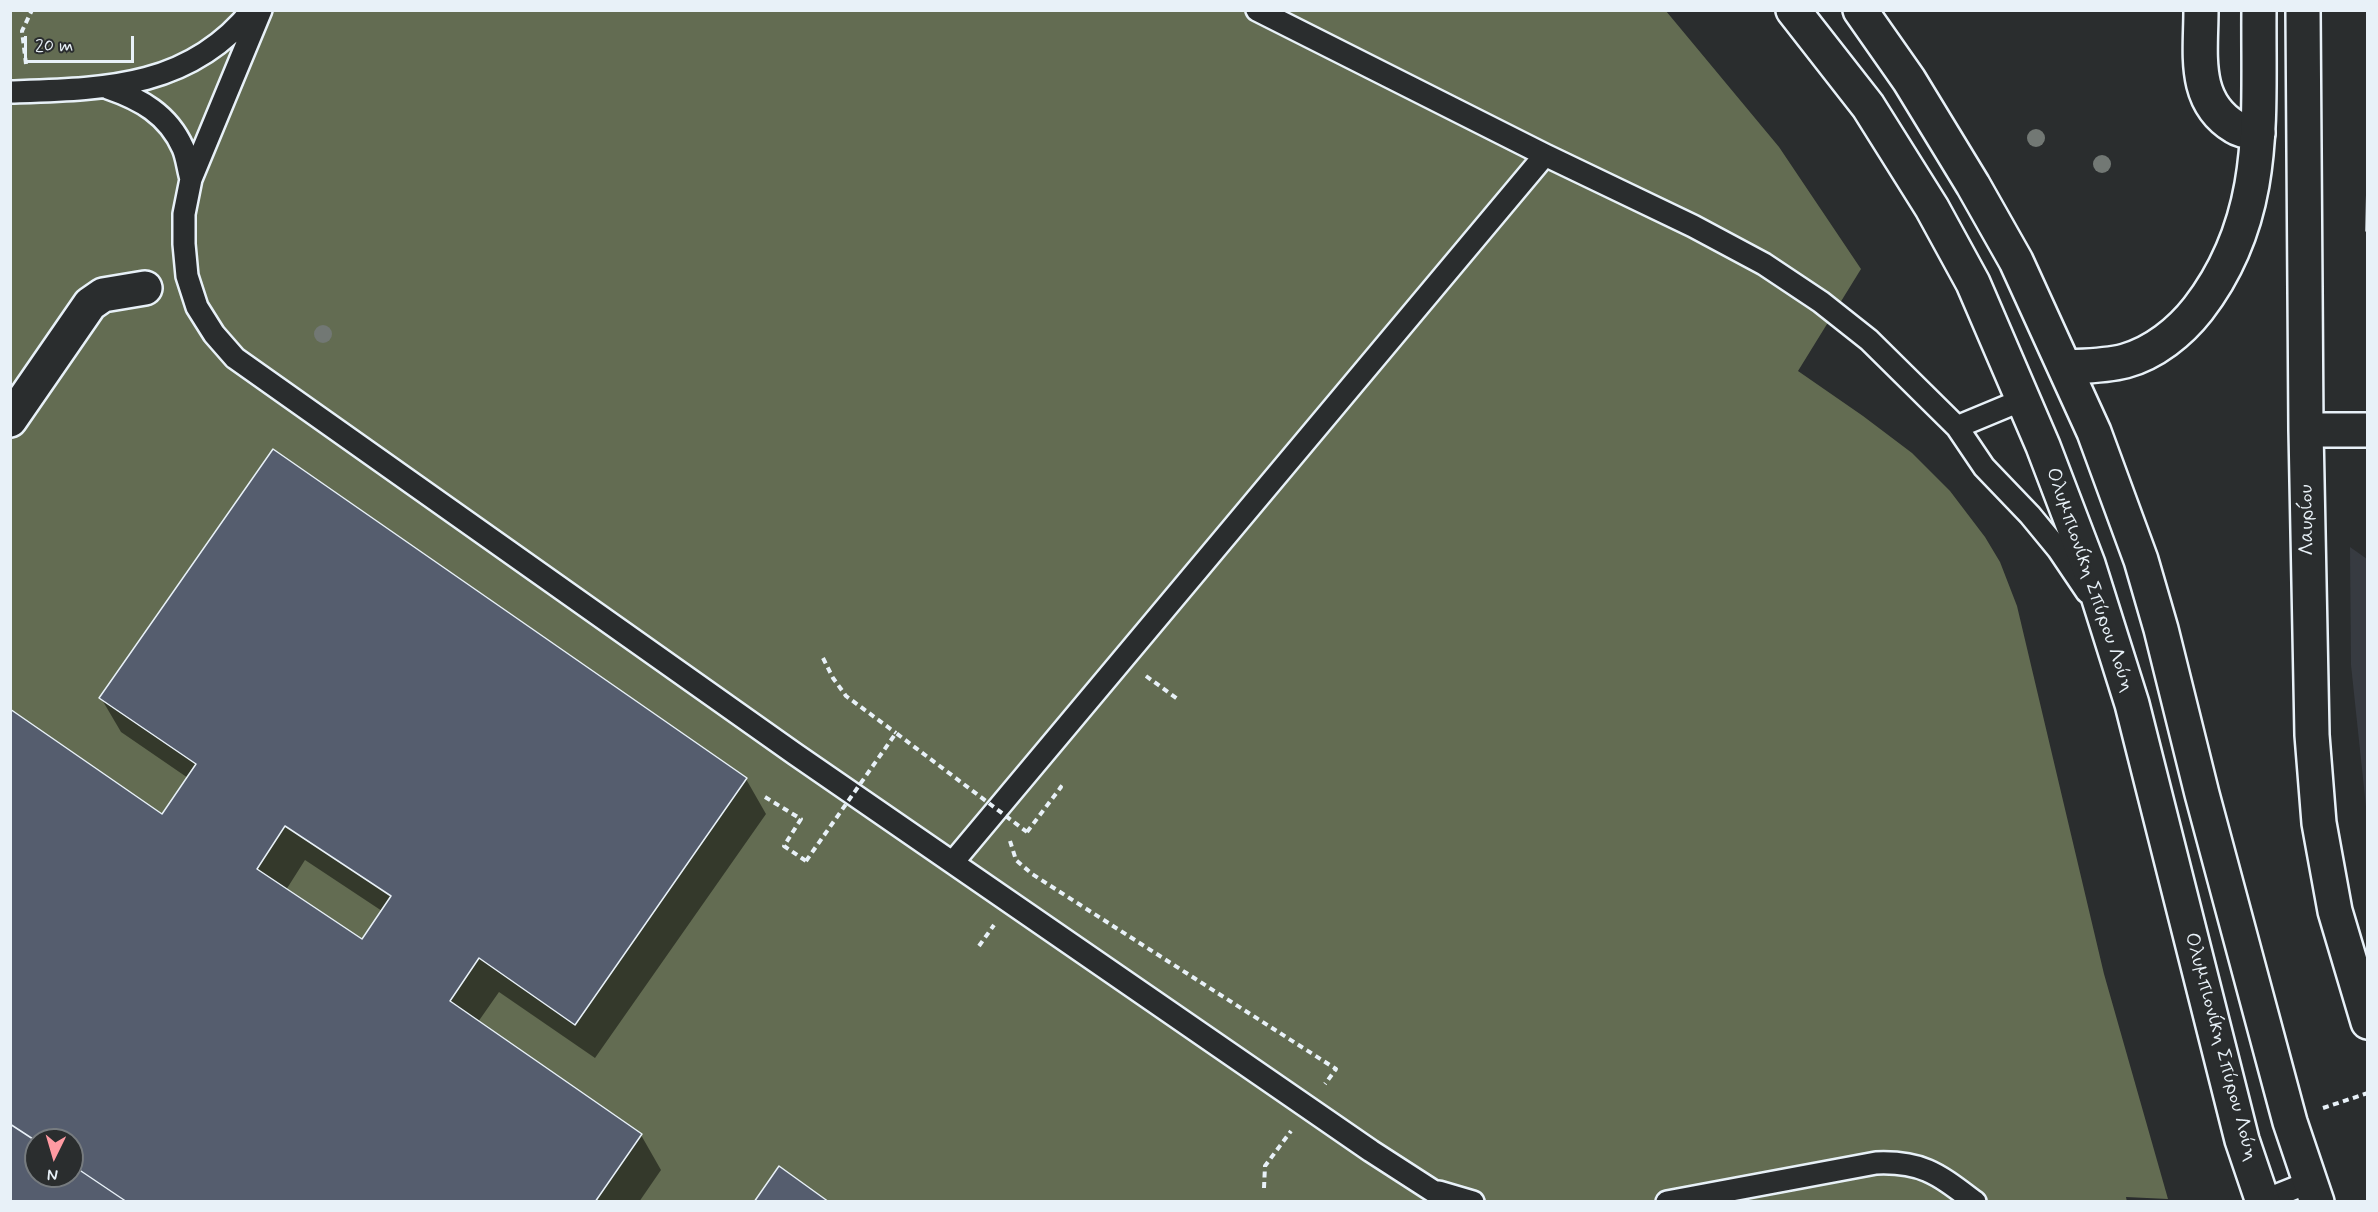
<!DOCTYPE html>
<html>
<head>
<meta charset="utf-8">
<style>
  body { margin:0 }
  #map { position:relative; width:2378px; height:1212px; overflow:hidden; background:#2a2d2e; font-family:Mynerve,sans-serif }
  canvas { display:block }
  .frame { position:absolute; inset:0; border:12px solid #e8f1f8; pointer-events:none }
  .north { position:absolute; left:24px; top:1128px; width:60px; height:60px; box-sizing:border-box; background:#2a2d2e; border:2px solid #767b7f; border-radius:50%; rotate:185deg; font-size:16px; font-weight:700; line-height:24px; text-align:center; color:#e8f1f8 }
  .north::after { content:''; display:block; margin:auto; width:21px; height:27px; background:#ff9aa2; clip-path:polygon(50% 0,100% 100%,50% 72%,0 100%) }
  .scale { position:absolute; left:24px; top:36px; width:110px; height:27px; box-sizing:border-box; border:3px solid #e8f1f8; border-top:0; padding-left:8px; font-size:18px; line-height:21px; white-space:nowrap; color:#e8f1f8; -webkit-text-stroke:4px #2a2d2e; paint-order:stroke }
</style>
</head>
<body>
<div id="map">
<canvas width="2378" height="1212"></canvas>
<div class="frame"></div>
<div class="north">N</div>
<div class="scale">20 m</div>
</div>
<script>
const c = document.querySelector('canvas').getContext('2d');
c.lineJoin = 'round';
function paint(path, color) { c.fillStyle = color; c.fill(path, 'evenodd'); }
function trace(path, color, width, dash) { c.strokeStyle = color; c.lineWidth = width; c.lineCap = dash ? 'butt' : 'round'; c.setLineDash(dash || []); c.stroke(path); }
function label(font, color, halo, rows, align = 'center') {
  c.font = font + ' Mynerve,sans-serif'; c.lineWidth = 4.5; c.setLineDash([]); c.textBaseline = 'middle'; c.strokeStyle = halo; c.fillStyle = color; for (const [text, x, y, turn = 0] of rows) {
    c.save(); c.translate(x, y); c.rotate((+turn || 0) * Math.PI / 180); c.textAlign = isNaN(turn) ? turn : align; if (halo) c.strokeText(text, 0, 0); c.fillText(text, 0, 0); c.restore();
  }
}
paint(new Path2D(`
  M2350,547L2367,559V816L2351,665Z`), '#373b41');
paint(new Path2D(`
  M10,11H1666L1779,147L1861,269L1798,371L1863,416L1912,453L1950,491L1985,537L2000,562L2017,606L2104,974L2168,1199L2126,1197L2127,1202L11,1201ZM36,1140H72V1176H36Z`), '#636c52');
paint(new Path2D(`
  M101,698L746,779L766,814L595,1058L499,992L478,1022L641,1135L661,1170L639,1202H10L162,816L188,778L121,732ZM305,860L382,911L363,941L286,890ZM36,1140H72V1176H36Z`), '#0007');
const building = new Path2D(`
  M2367,183L2368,184V231H2366Z
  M273,449L747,778L575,1025L479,958L450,1001L642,1134L595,1202H127L72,1165V1140L36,1141L10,1124V709L162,814L196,764L99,698ZM285,826L391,896L362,939L257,869Z
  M10,1124L36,1141V1176H72V1165L127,1202H10Z
  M779,1166L829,1202H754Z`);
paint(building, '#555d6e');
trace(building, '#e8f1f8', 1.5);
const lane = new Path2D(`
  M261,10L191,179L184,214V244L187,276L197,307L214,334L235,358L795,754L1371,1151L1450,1202
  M1257,10L1545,155L1693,226L1764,264L1821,302L1869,340L1957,427L1984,467L2030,515L2058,549L2087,592
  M108,88C140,99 168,114 183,148C187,157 188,169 191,179
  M10,92C103,89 189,89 252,10
  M1957,427L2022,400
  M953,862L1545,155
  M1439,1192L1473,1202
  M1667,1202L1876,1163C1923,1161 1939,1175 1975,1202
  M2260,1202L2310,1182`);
const street = new Path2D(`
  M2201,10C2201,54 2192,101 2235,127C2241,131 2251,132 2258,133
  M2303,10L2306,430L2312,735L2319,823L2335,911L2368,1022
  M10,420L90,304L103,295L145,288
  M2306,430H2368`);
const secondary = new Path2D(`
  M1793,10L1868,106L1932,208L1973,283L2043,446L2088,564L2132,704L2242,1140L2263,1202
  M1860,10L1909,80L1973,185L2016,261L2094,432L2141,560L2161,629L2202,794L2290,1122L2317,1202
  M2066,367C2086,366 2106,366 2125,361C2154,353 2180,332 2198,309C2269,217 2258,119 2259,10`);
trace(lane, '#e8f1f8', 26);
trace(street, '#e8f1f8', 38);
trace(secondary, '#e8f1f8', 38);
trace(new Path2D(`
  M26,64L22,31L32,10
  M823,658L833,678L846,696L896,733
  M1146,676L1179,700
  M765,797L801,819L784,846L806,861
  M1027,832L1061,787L1057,784
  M1010,841L1016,860L1032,874L1336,1069L1325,1084
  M979,946L994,925
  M2323,1108L2368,1093
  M1264,1188L1265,1166L1291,1131`), '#e8f1f8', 4, [6, 4.5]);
trace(lane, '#2a2d2e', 21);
trace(street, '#2a2d2e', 33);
trace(secondary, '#2a2d2e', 33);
trace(new Path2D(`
  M806,861L896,733L1027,832`), '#e8f1f8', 4, [6, 4.5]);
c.fillStyle = '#727874';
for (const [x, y] of [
  [2036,138],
  [2102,164],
  [323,334]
]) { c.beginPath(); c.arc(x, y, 9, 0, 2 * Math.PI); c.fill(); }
label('20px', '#e8f1f8', '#2a2d2e', [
  ["Λαυρίου",2308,520,-91],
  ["Ολυμπιονίκη Σπύρου Λούη",2089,580,71],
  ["Ολυμπιονίκη Σπύρου Λούη",2220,1047,75]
]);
</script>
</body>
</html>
